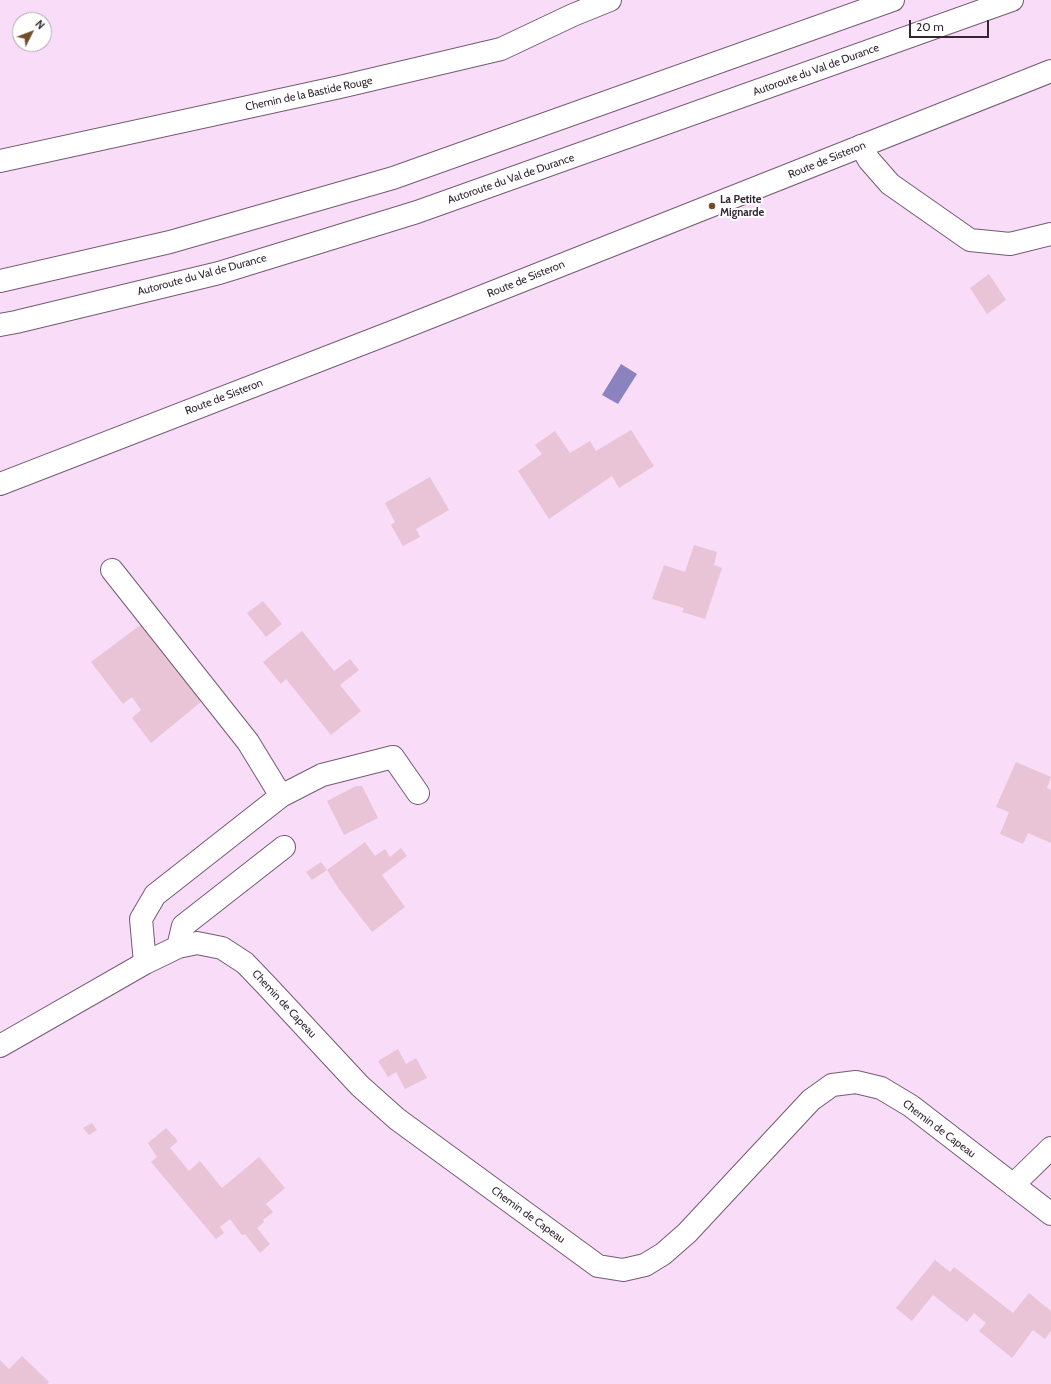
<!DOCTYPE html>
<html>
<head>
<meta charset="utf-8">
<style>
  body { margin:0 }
  #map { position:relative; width:1051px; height:1384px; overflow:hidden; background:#f9dcf7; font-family:Cabin,sans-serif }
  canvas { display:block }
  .north { position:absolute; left:12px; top:12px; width:40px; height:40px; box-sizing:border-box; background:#fff; border:1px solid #ada9ad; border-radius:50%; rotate:48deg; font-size:11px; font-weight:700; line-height:16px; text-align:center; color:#322732 }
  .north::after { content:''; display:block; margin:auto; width:14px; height:18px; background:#734d29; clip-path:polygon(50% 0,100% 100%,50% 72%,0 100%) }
  .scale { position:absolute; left:909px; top:20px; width:80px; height:18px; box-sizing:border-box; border:2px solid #322732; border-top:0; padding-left:5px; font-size:12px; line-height:14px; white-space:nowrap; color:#322732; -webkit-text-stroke:3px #fff; paint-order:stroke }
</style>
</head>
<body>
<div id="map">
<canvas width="1051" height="1384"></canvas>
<div class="north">N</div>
<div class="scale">20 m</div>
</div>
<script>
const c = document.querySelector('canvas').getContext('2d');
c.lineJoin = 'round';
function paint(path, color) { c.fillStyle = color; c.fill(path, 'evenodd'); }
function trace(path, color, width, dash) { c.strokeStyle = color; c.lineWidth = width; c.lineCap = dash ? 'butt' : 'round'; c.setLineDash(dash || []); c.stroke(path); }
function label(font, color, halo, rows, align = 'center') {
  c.font = font + ' Cabin,sans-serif'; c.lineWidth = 4; c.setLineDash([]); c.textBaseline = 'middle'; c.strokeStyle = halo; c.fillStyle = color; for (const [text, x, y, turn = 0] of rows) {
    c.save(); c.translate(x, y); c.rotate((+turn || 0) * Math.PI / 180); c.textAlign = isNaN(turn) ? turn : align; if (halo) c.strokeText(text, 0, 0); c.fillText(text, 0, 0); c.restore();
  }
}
paint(new Path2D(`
  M621,364L637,374L618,404L602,395Z`), '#8b82c0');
paint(new Path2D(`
  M989,274L1006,300L987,314L970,288Z
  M631,430L654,466L619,488L612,476L549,519L518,471L542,454L535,445L555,431L570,453L590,441L596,451Z
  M430,477L449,510L416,529L420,537L403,546L391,525L395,522L385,503Z
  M694,545L717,552L714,565L722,568L705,619L682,612L684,608L652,599L664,565L685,572Z
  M263,601L282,624L266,637L247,613Z
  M143,623L202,701L151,743L132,718L141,710L132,697L123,704L91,662Z
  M302,631L334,671L350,659L359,670L340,685L361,711L331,735L286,679L281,684L263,662Z
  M1016,762L1051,777L1047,788L1051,790V843L1028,833L1023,844L1000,834L1009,812L996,807Z
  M356,786H362L378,818L344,835L327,801Z
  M365,842L375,856L385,849L390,857L401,848L407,856L382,875L405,907L372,932L339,889L327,870Z
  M321,862L327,870L312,880L306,872Z
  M398,1049L406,1064L416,1058L427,1078L405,1089L396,1072L388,1077L378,1061Z
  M92,1123L97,1130L89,1135L83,1128Z
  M166,1128L178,1141L170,1148L189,1171L200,1161L222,1188L259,1157L285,1188L266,1204L273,1212L263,1220L264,1222L257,1228L270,1244L260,1253L245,1234L242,1235L230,1219L220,1227L224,1233L216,1239L151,1162L157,1157L148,1143Z
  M935,1260L950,1272L954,1267L1013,1313L1029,1293L1051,1311V1331L1045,1339L1033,1330L1012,1358L979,1331L986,1323L974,1313L967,1322L933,1295L912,1321L896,1308Z
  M22,1356L49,1382L47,1384H0V1360L9,1369Z`), '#e8c4d6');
const minor = new Path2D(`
  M861,146L869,160L890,184L970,240L1010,244L1051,234
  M0,161L340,87L501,49L573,15L610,0
  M112,570L248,742L281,796
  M178,947L183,926L284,847
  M145,963L141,919L155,895L281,796L322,775L393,757L418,793
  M0,1046L145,963L178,947L197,943L222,948L245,963L267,986L360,1086L397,1119L598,1266L623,1270L645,1265L663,1254L687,1233L811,1100L832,1085L856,1082L881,1088L911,1106L1051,1214
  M1013,1185L1051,1148`);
const major = new Path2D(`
  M0,484L395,331L1051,71`);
const highway = new Path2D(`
  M0,281L170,242L393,178L893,0
  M0,325L16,322L219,273L417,212L1012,0`);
trace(minor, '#745b72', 24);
trace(major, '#745b72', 24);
trace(highway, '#745b72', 24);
trace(minor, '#fff', 22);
trace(major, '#fff', 22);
trace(highway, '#fff', 22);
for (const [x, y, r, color] of [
  [712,206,4,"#734d29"]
]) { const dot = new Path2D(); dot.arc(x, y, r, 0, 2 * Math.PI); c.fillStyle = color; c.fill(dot); trace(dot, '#fff', 1.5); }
label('11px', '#322732', '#fff', [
  ["Autoroute du Val de Durance",816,70,-20],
  ["Chemin de la Bastide Rouge",309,94,-12],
  ["Route de Sisteron",827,160,-22],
  ["Autoroute du Val de Durance",511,179,-19],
  ["Autoroute du Val de Durance",202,275,-15],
  ["Route de Sisteron",526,279,-22],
  ["Route de Sisteron",224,397,-21],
  ["Chemin de Capeau",284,1004,47],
  ["Chemin de Capeau",939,1129,37],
  ["Chemin de Capeau",528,1215,36]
]);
label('bold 11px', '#322732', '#fff', [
  ["La Petite",720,200],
  ["Mignarde",720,213]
], 'left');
</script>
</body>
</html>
